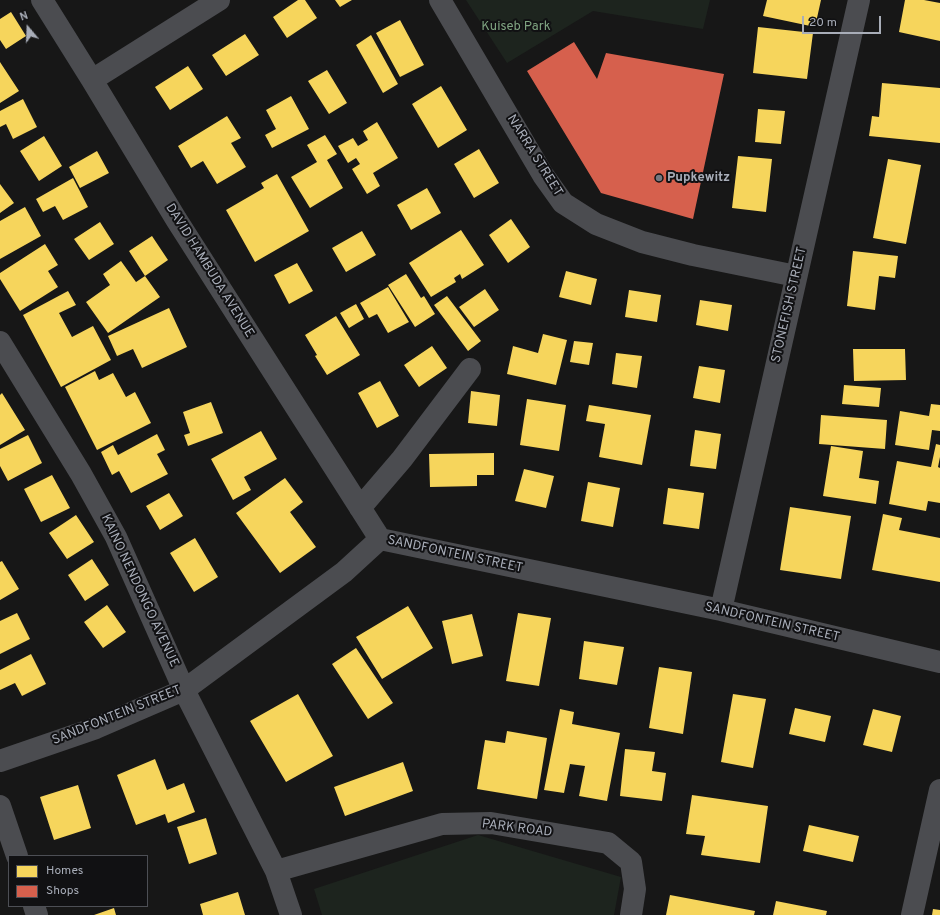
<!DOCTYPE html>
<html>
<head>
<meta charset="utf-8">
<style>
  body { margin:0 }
  #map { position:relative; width:940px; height:915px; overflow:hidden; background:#171717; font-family:Overpass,sans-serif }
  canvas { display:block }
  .legend { position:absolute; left:8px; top:855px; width:140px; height:52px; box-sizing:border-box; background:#111113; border:1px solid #4d4f55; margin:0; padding:5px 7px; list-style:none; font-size:12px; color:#a8adb8 }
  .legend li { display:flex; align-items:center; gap:8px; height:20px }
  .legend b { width:20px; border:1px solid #4d4f55 }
  .north { position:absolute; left:8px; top:8px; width:40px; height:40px; -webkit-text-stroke:3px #111113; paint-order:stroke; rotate:341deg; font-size:11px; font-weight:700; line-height:16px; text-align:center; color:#a8adb8 }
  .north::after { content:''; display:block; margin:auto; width:14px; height:18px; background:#a8adb8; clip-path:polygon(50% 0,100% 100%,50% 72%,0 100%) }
  .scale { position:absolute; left:802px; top:16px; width:79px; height:18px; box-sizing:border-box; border:2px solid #a8adb8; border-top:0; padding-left:5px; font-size:12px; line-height:14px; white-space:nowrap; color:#a8adb8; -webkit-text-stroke:3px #111113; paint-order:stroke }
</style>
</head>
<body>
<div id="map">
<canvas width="940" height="915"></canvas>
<ul class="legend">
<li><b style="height:11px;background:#f6d55c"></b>Homes</li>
<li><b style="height:11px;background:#d6604d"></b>Shops</li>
</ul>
<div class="north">N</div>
<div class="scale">20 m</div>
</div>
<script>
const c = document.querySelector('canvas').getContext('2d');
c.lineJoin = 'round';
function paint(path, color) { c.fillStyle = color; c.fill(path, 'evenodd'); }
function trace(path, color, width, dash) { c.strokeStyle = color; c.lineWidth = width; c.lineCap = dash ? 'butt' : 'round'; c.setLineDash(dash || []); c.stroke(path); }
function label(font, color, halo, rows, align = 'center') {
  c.font = font + ' Overpass,sans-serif'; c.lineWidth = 4; c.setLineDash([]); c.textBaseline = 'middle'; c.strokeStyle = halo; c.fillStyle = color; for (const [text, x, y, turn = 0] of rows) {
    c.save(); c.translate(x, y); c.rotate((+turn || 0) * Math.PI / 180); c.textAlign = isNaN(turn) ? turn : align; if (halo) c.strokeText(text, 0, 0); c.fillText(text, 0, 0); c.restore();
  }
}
paint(new Path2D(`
  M466,0H710L703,29L593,11L507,63Z
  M478,835L621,877L614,915H322L314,889Z`), '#1d241e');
paint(new Path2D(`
  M298,0H305L317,18L287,38L273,17Z
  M335,0H352L340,7Z
  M767,0H821L815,27L763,16Z
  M905,0H924L940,3V41L899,32Z
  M11,12L26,36L6,49L0,40V19Z
  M400,20L424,65L400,77L376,33Z
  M758,27L813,33L807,79L753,73Z
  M245,34L259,55L226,76L212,55Z
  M371,35L398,84L383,93L356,45Z
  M0,62L19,91L0,103Z
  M188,66L203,89L170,110L155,87Z
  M327,70L347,103L329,114L308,81Z
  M882,83L940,88V143L869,136L872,116L879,117Z
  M441,86L467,130L438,148L412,104Z
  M291,96L309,129L272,148L265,135L276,129L266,110Z
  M23,99L37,127L13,139L6,124L0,127V111Z
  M758,109L785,111L781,144L755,142Z
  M227,116L241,138L231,143L246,167L217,184L203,161L191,168L178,146Z
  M377,122L398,158L373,173L380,186L367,194L352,169L360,164L356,158L348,163L338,146L353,138L358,146L368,140L363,131Z
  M325,135L337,154L327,160L343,188L310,208L291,177L317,162L307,145Z
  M44,136L62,166L39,181L20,151Z
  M479,149L499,183L474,198L454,164Z
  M97,151L109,173L80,188L69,167Z
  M738,156L772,159L766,212L732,208Z
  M888,159L921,165L906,244L873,238Z
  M277,174L309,231L255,262L226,210L264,188L261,183Z
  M73,178L88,207L63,220L55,206L43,212L36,199Z
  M0,184L14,203L0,213Z
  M427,188L441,213L411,230L397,205Z
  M25,207L41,236L0,259V221Z
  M511,219L530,247L508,263L489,235Z
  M100,222L114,244L89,260L74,239Z
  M461,230L484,265L462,279L460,274L454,278L456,282L431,297L409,263Z
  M362,231L376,255L346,272L332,248Z
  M152,236L168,260L145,276L129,251Z
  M45,244L58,265L48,271L58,287L20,311L0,279V273Z
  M853,251L898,256L895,278L879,276L875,310L847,306Z
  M121,261L136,282L145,276L160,297L108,333L86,302L110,285L103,274Z
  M297,263L313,291L289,304L274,275Z
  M566,271L597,279L591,305L559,297Z
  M406,274L421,298L424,296L435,314L415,327L388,285Z
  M388,287L409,322L388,333L377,314L369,318L360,303Z
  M485,289L499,310L474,327L459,307Z
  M629,290L661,295L657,322L625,317Z
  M68,291L76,305L59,313L72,337L93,326L111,360L61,387L23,315Z
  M447,296L481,341L468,351L434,305Z
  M700,300L732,305L728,331L696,325Z
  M356,304L364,319L349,328L340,313Z
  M169,308L187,347L142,368L133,349L117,356L108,336Z
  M336,316L360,355L327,375L315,356L317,355L305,335Z
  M543,334L567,340L556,385L507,374L513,346L538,353Z
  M574,341L593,343L589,365L570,362Z
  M432,346L447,368L419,387L404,365Z
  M853,349H905L906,380L854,381Z
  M616,353L642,356L637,388L612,384Z
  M699,366L725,370L720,403L693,398Z
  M95,371L99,380L113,373L126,397L135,392L151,423L97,450L65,387Z
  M380,381L399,416L377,428L358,393Z
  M844,385L881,388L879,407L842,404Z
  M471,391L500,395L497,426L468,423Z
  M2,393L25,430L0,445V395Z
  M527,399L566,405L559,451L520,445Z
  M211,402L223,433L188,446L184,435L190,433L183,412Z
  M931,404L940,405V431L932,430L929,450L895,445L900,411L929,416Z
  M589,405L651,415L642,465L599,457L605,424L586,421Z
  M821,415L887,420L885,449L819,444Z
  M695,430L721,434L716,469L690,466Z
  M261,431L277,459L244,477L251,490L233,500L211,459Z
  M157,434L165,450L157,454L168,474L131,493L119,471L112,475L101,452L113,445L118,455Z
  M28,435L42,463L8,481L0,466V449Z
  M936,444L940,445V457L938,467L940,468V503L928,501L926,511L889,504L897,461L931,467Z
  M831,446L863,451L859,478L879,481L876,504L823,496Z
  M494,453V475H477V486L430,487L429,454Z
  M524,469L554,476L546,508L515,501Z
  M52,475L70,508L41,522L24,489Z
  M285,478L303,502L290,512L316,547L280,573L236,513Z
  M588,482L620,488L613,527L581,521Z
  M668,488L704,493L699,529L663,524Z
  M169,493L183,516L160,530L146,506Z
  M790,507L851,516L841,579L780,570Z
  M883,514L902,518L899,530L940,538V582L872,570Z
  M76,515L94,542L67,559L49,533Z
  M195,538L218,577L194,592L170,553Z
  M92,559L109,585L85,601L68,575Z
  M2,561L19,589L0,600V562Z
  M107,605L126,632L103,648L84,622Z
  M408,606L433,648L382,679L356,637Z
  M17,613L30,639L0,654V621Z
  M518,613L551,618L539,686L506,681Z
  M472,614L483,656L452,664L442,621Z
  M584,641L624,647L617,685L579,679Z
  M356,648L393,703L368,719L332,664Z
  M31,654L46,684L22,696L15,683L0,690V670Z
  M659,667L692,672L683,734L649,728Z
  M298,694L333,756L286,782L250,721Z
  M733,694L766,699L753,768L721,762Z
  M795,708L831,716L825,742L789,734Z
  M560,709L574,712L572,724L620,733L607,801L579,796L585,766L570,764L564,793L544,790Z
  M873,709L901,716L892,752L863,745Z
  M507,731L547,738L537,799L477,789L485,740L505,743Z
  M625,749L655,752L652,771L666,773L662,801L620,796Z
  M155,759L167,790L184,783L195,812L168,823L165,814L136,825L117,775Z
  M403,762L413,791L345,816L334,787Z
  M78,785L91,828L54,840L40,797Z
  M692,795L768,806L760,863L701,855L705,836L686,834Z
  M206,818L217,854L189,864L177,827Z
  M809,825L859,836L853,862L803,851Z
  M238,892L245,915H203L200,904Z
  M670,895L755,911L754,915H666Z
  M776,901L827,911L826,915H773Z
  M114,908L116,915H94Z
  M933,909L940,910V915H932Z`), '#f6d55c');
paint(new Path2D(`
  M574,42L597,79L606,53L724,74L693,219L601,193L527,71Z`), '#d6604d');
trace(new Path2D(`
  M42,0L92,80L176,219L380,539
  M440,0L543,175L563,203L596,224L642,242L693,255L796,276
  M92,80L219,0
  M0,342L81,474L116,537L184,690L276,871L291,915
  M360,508L402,459L470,369
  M380,539L721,610L940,662
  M721,610L859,0
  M0,761L96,728L184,690L344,572L380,539
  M0,806L17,856
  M276,871L442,824L491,823L608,843L631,862L635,889L631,915
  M34,906L37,915
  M912,915L940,790`), '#4b4c50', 22);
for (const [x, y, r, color] of [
  [659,178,4,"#757880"]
]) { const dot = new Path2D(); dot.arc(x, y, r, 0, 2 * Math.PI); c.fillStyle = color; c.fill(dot); trace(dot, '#111113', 1.5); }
label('13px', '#7fa381', '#111113', [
  ["Kuiseb Park",516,27]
]);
label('13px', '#a8adb8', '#111113', [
  ["NARRA STREET",534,156,58],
  ["DAVID HAMBUDA AVENUE",209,271,58],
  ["STONEFISH STREET",790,305,-77],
  ["SANDFONTEIN STREET",455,555,12],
  ["KAINO NENDONGO AVENUE",139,591,65],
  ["SANDFONTEIN STREET",772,623,13],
  ["SANDFONTEIN STREET",117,716,-22],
  ["PARK ROAD",517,829,7]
]);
label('bold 13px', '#a8adb8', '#111113', [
  ["Pupkewitz",667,178]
], 'left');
</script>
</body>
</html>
